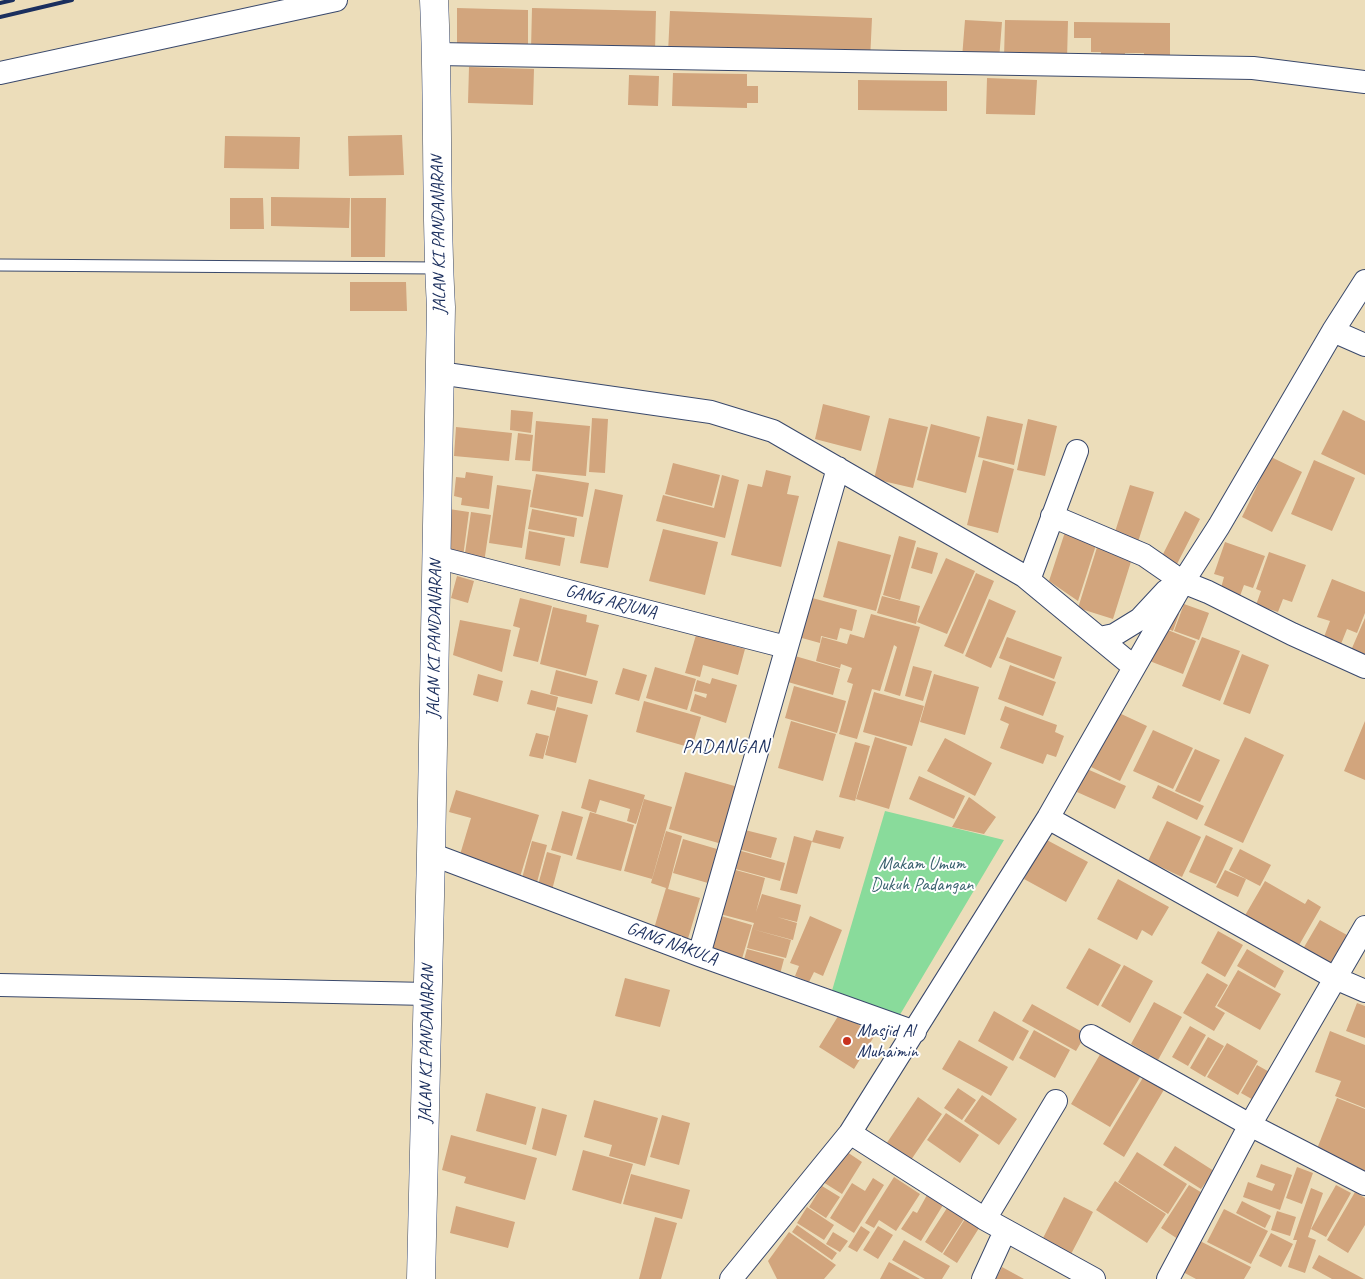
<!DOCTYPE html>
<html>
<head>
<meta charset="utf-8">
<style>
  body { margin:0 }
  canvas { display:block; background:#ecddba }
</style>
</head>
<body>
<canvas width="1365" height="1279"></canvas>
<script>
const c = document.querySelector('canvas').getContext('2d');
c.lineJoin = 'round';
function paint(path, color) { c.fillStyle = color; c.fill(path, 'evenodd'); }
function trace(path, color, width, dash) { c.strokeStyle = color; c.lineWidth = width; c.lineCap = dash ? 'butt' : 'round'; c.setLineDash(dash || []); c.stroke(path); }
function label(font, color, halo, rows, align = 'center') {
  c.font = font + ' Caveat,sans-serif'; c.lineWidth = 4; c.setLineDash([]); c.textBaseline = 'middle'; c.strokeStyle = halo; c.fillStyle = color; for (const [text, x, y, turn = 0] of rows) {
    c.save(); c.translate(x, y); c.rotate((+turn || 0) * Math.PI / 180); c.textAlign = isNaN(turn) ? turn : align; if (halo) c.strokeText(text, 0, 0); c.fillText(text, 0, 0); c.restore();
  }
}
paint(new Path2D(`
  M885,811L1004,840L898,1018L831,994Z`), '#89db9b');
paint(new Path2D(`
  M457,8L528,10V50L457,48Z
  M532,8L656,11L655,52L531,50Z
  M670,11L872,18L870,61L668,53Z
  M965,20L1002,22L999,60L962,58Z
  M1005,20L1068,21L1067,60L1004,58Z
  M1074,22L1170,23V64H1144V53H1125V62L1100,61L1101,52H1091V38H1074Z
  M469,67L534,69L533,105L468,103Z
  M673,73L747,74V86H758V103H747V108L672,106Z
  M629,75L659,76L658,106L628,105Z
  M987,78L1037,80L1035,115L986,114Z
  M858,80L947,81V111L858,110Z
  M402,135L404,175L349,176L348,136Z
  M225,136L300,137L299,169L224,168Z
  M271,197L350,198L349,228L271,226Z
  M230,198H263L264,229H230Z
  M351,198H386L385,257H351Z
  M350,282H406L407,311H350Z
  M823,404L870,416L861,451L815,439Z
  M511,410L533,412L531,433L510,430Z
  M1343,410L1365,421V475L1321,454Z
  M987,416L1023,424L1014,465L978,457Z
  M592,418L608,419L605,473L589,472Z
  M889,418L928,427L913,488L874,479Z
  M1028,419L1057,426L1045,476L1017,470Z
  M536,421L590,426L586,476L532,471Z
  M931,424L980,437L966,493L917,480Z
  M456,427L512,433L509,461L454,456Z
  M518,433L533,435L530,461L515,460Z
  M1271,457L1302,472L1272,532L1242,517Z
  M983,460L1014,469L998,533L967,525Z
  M1314,460L1355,478L1332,531L1291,514Z
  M673,463L720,475L712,506L665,494Z
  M766,470L791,476L787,494L799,496L781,567L731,555L748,484L762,487Z
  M466,472L493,476L489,509L461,505L462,498L454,496L456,477L465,478Z
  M536,474L589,483L583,517L530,507Z
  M722,475L739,480L725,538L656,521L663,495L714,508Z
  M497,485L531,490L522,548L489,543Z
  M1130,485L1154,492L1137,545L1113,538Z
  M595,489L623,495L608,568L580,563Z
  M449,509L469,512L463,557L442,554Z
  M532,509L577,518L574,537L528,529Z
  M1185,511L1200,519L1177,564L1162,556Z
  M471,512L491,515L484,563L464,560Z
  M663,529L718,542L705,595L649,581Z
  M529,531L565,538L560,566L525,559Z
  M1065,532L1097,542L1078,601L1049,581Z
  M899,536L916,541L900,600L883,595Z
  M838,541L891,555L876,611L823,597Z
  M1099,541L1134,552L1113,619L1078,608Z
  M1225,542L1265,556L1253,588L1244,585L1240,596L1221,588L1224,577L1214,574Z
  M917,547L938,553L932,574L911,568Z
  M1269,552L1306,565L1292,602L1283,599L1278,612L1256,605L1261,591L1256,589Z
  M946,558L975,571L947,634L917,622Z
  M976,573L994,581L963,654L944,646Z
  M457,576L474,581L468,603L451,598Z
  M1332,579L1365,592V613L1357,633L1347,629L1341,644L1324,637L1330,621L1317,617Z
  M801,595L857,610L852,631L840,628L837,640L821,636L820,643L791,635Z
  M882,596L920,606L916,624L877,613Z
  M520,598L552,606L538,662L513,656L520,628L513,626Z
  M989,599L1016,611L991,668L965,656Z
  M1184,604L1209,613L1199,640L1174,631Z
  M553,607L587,615L586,622L599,625L586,676L540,664Z
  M1167,609L1179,614L1173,631L1161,626Z
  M871,614L920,627L900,696L884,691L897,647L894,645L880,691L872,689L857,739L839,734L853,684L847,682L852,668L841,664L840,668L816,661L822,637L847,644L850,634L864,638Z
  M1365,618V661L1349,655Z
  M460,620L511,630L502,672L453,655Z
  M1160,627L1196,641L1183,674L1147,660Z
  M696,635L745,649L738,675L703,665L700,677L685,673Z
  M1007,637L1062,657L1054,679L999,658Z
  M1202,637L1240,651L1220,701L1182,686Z
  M788,654L840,669L833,695L781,680Z
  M1242,654L1269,665L1250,714L1223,704Z
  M1010,665L1056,682L1043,716L998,699Z
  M913,666L932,671L923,701L905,696Z
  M655,667L696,679L687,710L646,698Z
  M623,668L647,675L639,701L615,694Z
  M556,670L598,681L592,704L550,694Z
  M478,674L503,681L498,702L473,695Z
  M934,674L979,687L965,735L920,722Z
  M712,678L737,685L726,723L690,711L695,694L706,698L707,694L694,691L697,680L710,684Z
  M794,686L846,701L837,733L785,718Z
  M531,690L558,697L555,711L527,704Z
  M874,692L924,706L912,746L863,732Z
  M644,701L701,717L692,748L636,732Z
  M1005,706L1057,725L1055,732L1064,736L1056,757L1047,754L1043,764L1000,748L1009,724L1000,720Z
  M557,707L588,715L576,763L545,755Z
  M1117,712L1147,726L1120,781L1091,767Z
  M791,721L836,734L823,781L778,768Z
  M1365,721V780L1344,771Z
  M1153,730L1193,748L1173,789L1133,771Z
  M536,733L549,736L543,759L529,756Z
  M875,737L907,747L889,809L856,799Z
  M1245,737L1284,755L1243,843L1204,825Z
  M945,738L992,763L975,796L927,771Z
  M855,742L870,746L855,801L839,797Z
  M1195,749L1220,760L1200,802L1175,791Z
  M1087,769L1126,786L1115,809L1077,792Z
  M685,772L738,787L722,844L669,829Z
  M919,776L965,796L954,819L909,799Z
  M589,779L645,795L636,824L627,821L630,809L600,800L596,813L581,808Z
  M1158,785L1204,806L1197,820L1152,798Z
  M456,790L539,815L520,877L459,858L471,818L449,812Z
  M969,797L996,817L984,834L952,827Z
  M644,799L672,807L652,879L624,871Z
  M562,811L583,817L572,856L551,850Z
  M590,812L634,825L621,871L576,859Z
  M1167,821L1201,837L1182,877L1148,861Z
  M741,829L777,838L771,858L735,848Z
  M816,830L844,837L840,849L812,842Z
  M666,831L682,836L668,889L700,898L687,942L653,932L666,888L651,883Z
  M1206,835L1233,848L1216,884L1189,872Z
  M794,836L812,841L797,894L780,890Z
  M683,839L717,849L708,883L673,873Z
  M1045,839L1088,862L1066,902L1024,879Z
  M532,841L547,845L536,886L521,882Z
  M734,849L785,863L780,881L728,867Z
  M1240,849L1271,865L1260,886L1229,870Z
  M547,852L561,856L552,890L538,885Z
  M732,869L765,878L756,912L762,894L801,905L797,922L777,917L797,923L793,940L752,929L754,923L720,914Z
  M1225,870L1246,879L1238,897L1216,887Z
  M1118,879L1169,907L1152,936L1142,930L1137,940L1097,919Z
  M1265,881L1305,904L1308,899L1321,907L1294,954L1240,924Z
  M718,915L752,925L741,962L707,953Z
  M810,916L842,930L823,976L814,972L809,982L795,976L799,966L790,963Z
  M1320,920L1347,935L1327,970L1300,954Z
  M752,929L791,940L786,958L747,948Z
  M1218,931L1243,945L1225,977L1201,963Z
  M1089,948L1121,965L1098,1006L1066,988Z
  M747,949L784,959L779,978L742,967Z
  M1247,949L1284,971L1275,988L1237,966Z
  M1124,965L1153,981L1130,1023L1101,1006Z
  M1238,970L1281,994L1260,1030L1217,1006Z
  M1207,973L1228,985L1215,1007L1225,1013L1214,1031L1183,1013Z
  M625,978L670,990L660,1027L615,1016Z
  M1154,1002L1182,1017L1158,1060L1131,1044Z
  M1357,1003L1365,1006V1038L1346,1031Z
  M1032,1004L1086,1034L1076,1051L1022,1021Z
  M994,1011L1029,1031L1013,1061L978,1041Z
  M840,1013L875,1035L854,1069L819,1047Z
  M1190,1026L1206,1035L1188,1066L1172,1057Z
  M1034,1030L1070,1050L1055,1078L1019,1058Z
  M1330,1031L1365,1045V1108L1335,1096L1341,1081L1315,1072Z
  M1208,1037L1224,1046L1205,1077L1190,1068Z
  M959,1040L1008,1067L991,1096L942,1069Z
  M1227,1043L1258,1061L1238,1095L1207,1077Z
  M1102,1051L1142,1074L1110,1127L1071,1104Z
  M1257,1065L1273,1074L1257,1102L1241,1093Z
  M1144,1076L1165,1088L1124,1157L1103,1144Z
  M958,1088L976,1100L962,1120L944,1108Z
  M486,1093L536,1107L526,1145L476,1131Z
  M982,1095L1017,1119L999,1145L964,1121Z
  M918,1097L942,1114L911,1160L882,1150Z
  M1337,1098L1365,1109V1173L1315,1154Z
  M594,1100L658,1118L645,1166L609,1156L612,1145L584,1137Z
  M542,1108L567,1115L556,1156L532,1149Z
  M946,1113L979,1135L960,1163L927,1140Z
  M662,1115L690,1123L679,1165L650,1157Z
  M451,1135L537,1158L525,1200L464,1183L466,1177L442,1170Z
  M1175,1146L1214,1171L1201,1189L1163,1165Z
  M583,1150L633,1164L621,1204L572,1190Z
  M844,1150L862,1162L842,1194L823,1182Z
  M1137,1152L1187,1184L1168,1214L1118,1182Z
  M1261,1164L1292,1175L1280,1210L1243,1197L1248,1182L1272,1191L1275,1184L1256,1177Z
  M1297,1167L1313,1173L1302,1204L1286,1198Z
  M631,1174L690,1190L682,1219L623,1204Z
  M894,1177L920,1194L896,1231L879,1220L874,1228L865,1223Z
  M873,1178L884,1185L854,1233L830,1218L852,1183L865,1191Z
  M1115,1181L1166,1214L1147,1243L1096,1210Z
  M1189,1185L1209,1197L1181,1241L1161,1228Z
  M1336,1185L1351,1193L1326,1237L1311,1229Z
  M822,1186L840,1197L826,1218L809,1207Z
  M1311,1188L1323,1193L1308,1237L1316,1240L1305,1273L1288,1267L1297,1240H1293Z
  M1355,1192L1365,1198V1225L1348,1253L1327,1240Z
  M927,1195L943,1205L921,1241L901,1229L913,1211L917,1213Z
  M1064,1197L1093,1212L1070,1256L1041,1242Z
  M1242,1201L1271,1216L1265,1228L1236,1213Z
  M456,1206L515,1222L508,1248L450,1233Z
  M807,1207L834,1225L824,1240L797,1223Z
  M947,1208L964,1219L942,1253L925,1242Z
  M1224,1209L1268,1231L1251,1264L1207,1242Z
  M1277,1211L1296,1217L1290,1236L1271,1230Z
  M655,1217L677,1223L661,1279H639Z
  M965,1219L979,1228L957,1263L943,1254Z
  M797,1225L837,1253L832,1260L792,1232Z
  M861,1226L870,1232L857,1252L848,1247Z
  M878,1226L893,1235L878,1259L863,1250Z
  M789,1232L836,1265L824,1279H777L768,1261Z
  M833,1232L848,1241L840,1252L826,1244Z
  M1271,1233L1293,1244L1281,1267L1259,1256Z
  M904,1240L950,1266L942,1279H925L892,1260Z
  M1198,1240L1251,1267L1244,1279H1196L1183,1272Z
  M1319,1255L1364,1279H1332L1312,1268Z
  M889,1262L920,1279H880Z
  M1002,1267L1024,1279H996Z`), '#d2a57d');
const lane = new Path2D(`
  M0,265L438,268`);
const street = new Path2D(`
  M437,54L1253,68L1365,82
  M0,73L336,0
  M1333,331L1365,345
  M439,373L711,412L773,431L1024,576L1134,667
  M1052,516L1144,555L1183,582
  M436,557L786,647
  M1029,580L1077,451
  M1100,638L1114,635L1140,619L1166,591L1183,582L1219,526L1333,331L1365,281
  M1048,818L1335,978L1365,991
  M431,854L699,955L915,1032
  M699,955L838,468
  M0,985L428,994
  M1091,1036L1250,1125L1365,1184
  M850,1133L985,1219L1094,1279
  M985,1219L1056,1101
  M731,1279L850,1133L1048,818L1183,582L1208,592L1292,634L1365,667
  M983,1279L1005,1231
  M1168,1279L1250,1125L1365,927`);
const secondary = new Path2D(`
  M421,1279L431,854L441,307C435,205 439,102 434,0`);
trace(lane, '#3a496c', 13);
trace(street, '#3a496c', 24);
trace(secondary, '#3a496c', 29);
trace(lane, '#fff', 11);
trace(street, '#fff', 22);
trace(secondary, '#fff', 28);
trace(new Path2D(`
  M0,3L13,0
  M0,17L72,0`), '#1b2f5e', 4);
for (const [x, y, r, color] of [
  [847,1041,5,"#c8321e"]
]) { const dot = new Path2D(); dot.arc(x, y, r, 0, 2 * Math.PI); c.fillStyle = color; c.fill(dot); trace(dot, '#fff', 2); }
label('18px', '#1b2f5e', '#fff', [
  ["JALAN KI PANDANARAN",439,235,-91],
  ["GANG ARJUNA",611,602,14],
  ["JALAN KI PANDANARAN",435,639,-89],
  ["GANG NAKULA",672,944,20],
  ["JALAN KI PANDANARAN",427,1044,-89]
]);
label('18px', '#3c6370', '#fff', [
  ["Makam Umum",922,864],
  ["Dukuh Padangan",922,885]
]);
label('18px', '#1b2f5e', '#fff', [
  ["Masjid Al",857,1031],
  ["Muhaimin",857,1052]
], 'left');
c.letterSpacing = '1px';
label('19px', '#1b2f5e', '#fff', [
  ["PADANGAN",726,747]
]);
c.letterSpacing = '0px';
</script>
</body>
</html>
